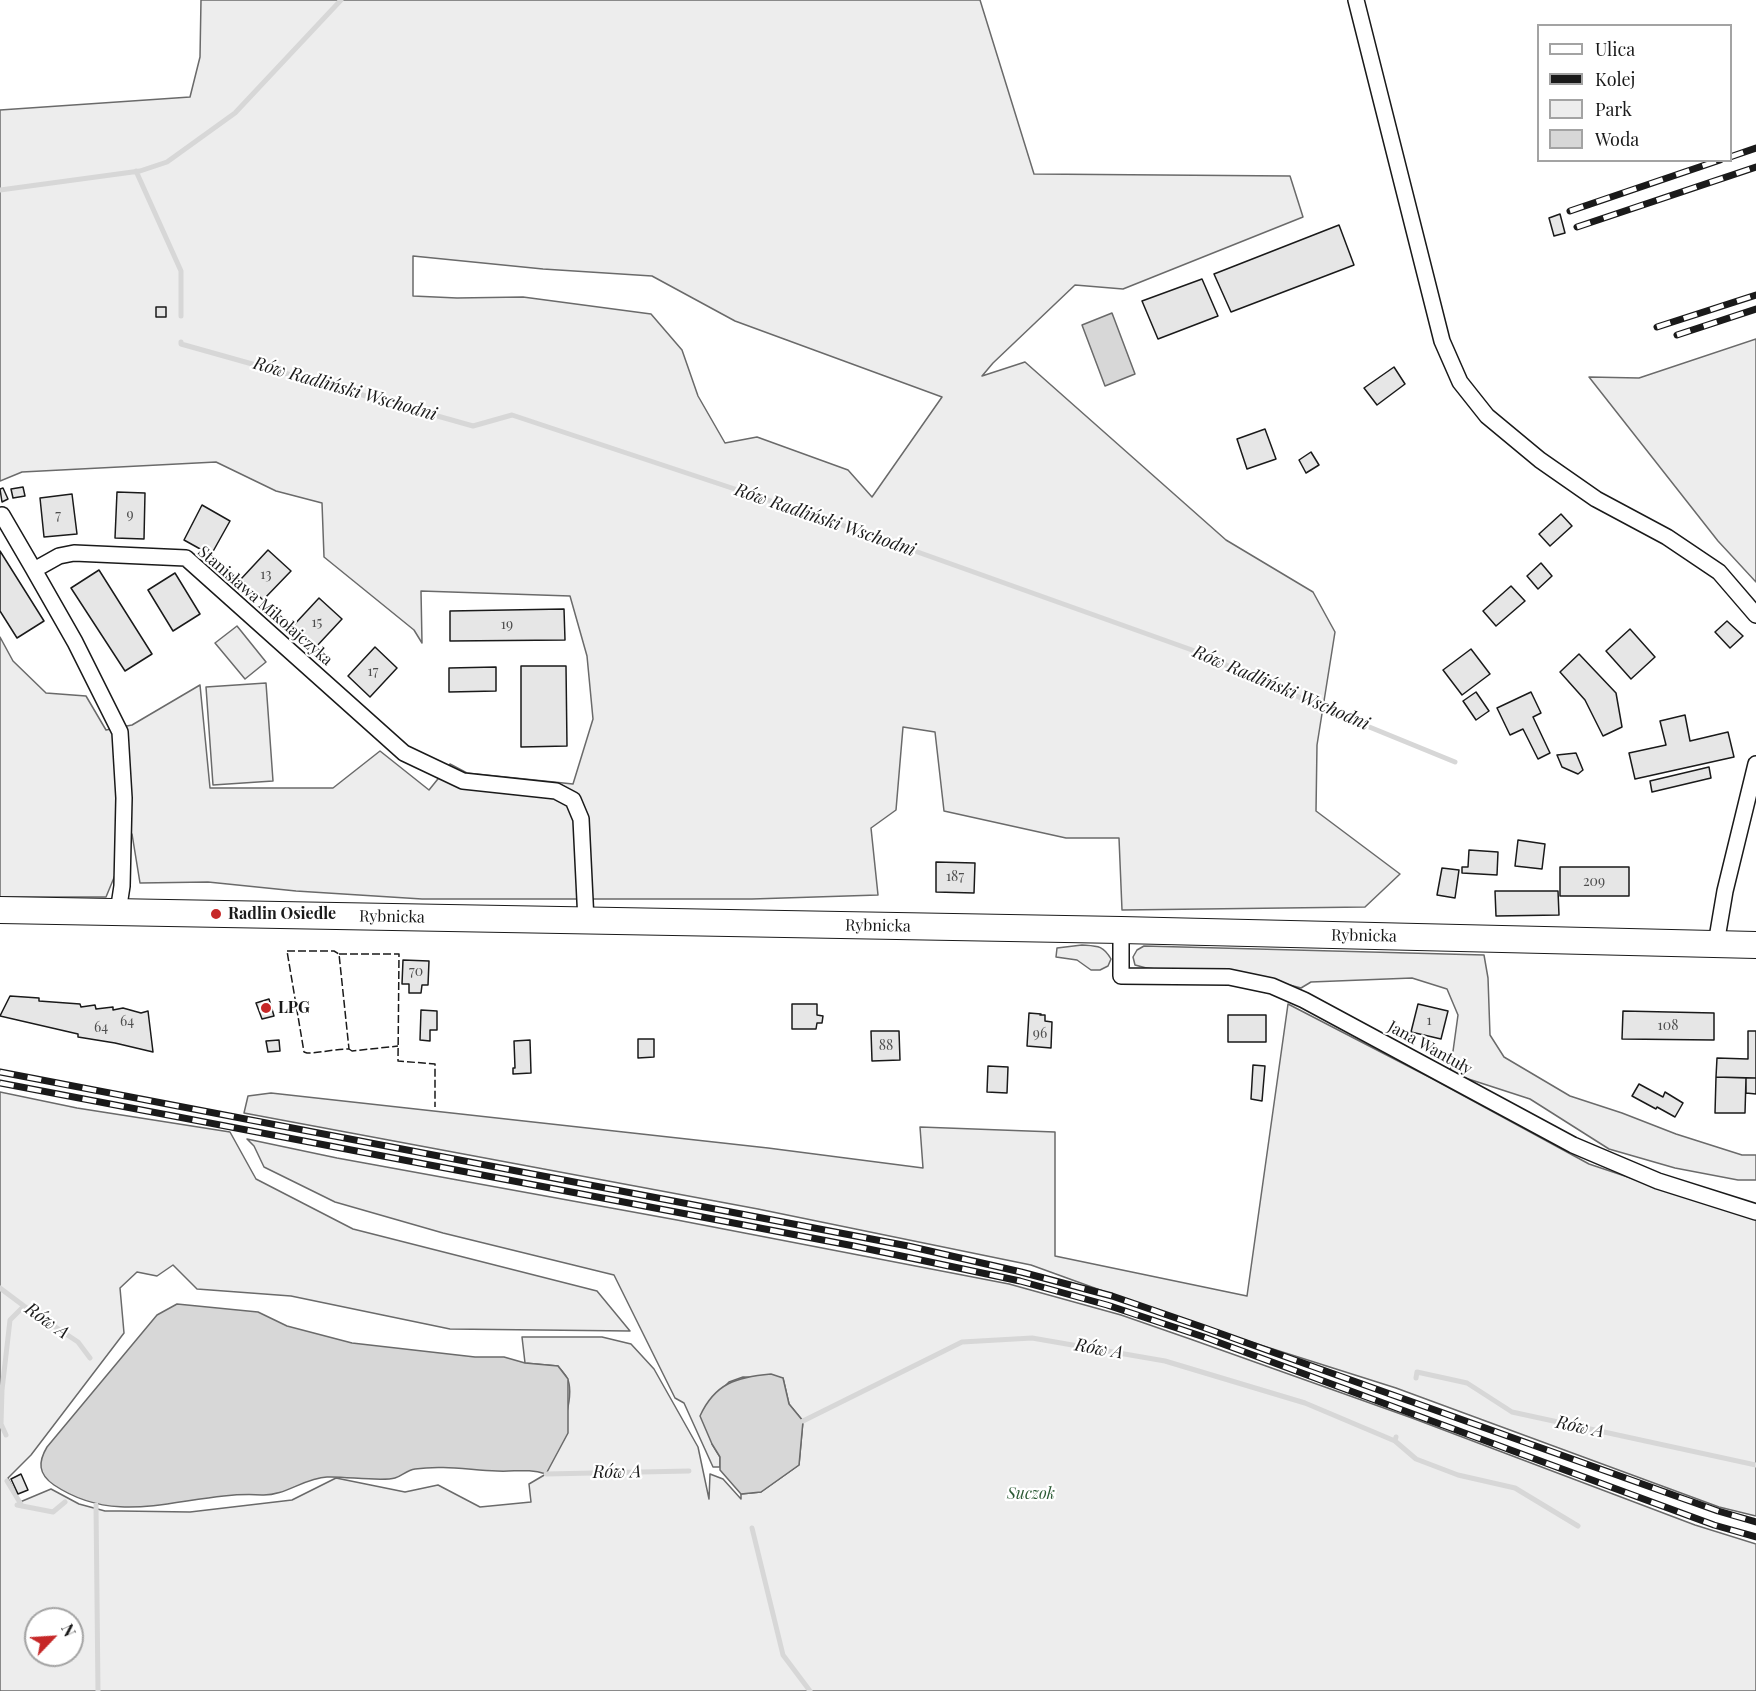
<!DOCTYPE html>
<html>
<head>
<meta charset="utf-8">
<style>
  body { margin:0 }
  #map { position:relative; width:1756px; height:1691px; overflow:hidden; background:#fff; font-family:"Playfair Display",serif }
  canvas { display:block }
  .legend { position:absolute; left:1537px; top:24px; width:195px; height:138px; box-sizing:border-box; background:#fff; border:2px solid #a3a3a3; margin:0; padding:8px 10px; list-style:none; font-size:18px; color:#1a1a1a }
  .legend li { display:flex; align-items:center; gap:12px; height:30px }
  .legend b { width:30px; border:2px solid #a3a3a3 }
  .north { position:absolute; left:24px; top:1607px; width:60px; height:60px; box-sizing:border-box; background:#fff; border:2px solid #a3a3a3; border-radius:50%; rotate:65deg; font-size:16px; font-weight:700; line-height:24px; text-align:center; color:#1a1a1a }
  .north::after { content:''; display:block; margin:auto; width:21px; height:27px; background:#c62828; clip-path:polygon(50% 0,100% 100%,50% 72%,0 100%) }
</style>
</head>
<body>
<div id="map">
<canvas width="1756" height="1691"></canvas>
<ul class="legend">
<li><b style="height:8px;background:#fff"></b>Ulica</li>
<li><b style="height:8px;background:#1a1a1a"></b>Kolej</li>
<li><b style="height:16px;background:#ededed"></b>Park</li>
<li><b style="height:16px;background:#d7d7d7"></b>Woda</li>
</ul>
<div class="north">N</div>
</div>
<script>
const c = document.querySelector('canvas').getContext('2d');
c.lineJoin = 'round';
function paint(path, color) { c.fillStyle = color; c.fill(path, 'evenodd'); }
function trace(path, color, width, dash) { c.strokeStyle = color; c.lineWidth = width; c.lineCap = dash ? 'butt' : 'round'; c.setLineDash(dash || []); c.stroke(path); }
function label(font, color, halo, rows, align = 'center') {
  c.font = font + ' "Playfair Display",serif'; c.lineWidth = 4.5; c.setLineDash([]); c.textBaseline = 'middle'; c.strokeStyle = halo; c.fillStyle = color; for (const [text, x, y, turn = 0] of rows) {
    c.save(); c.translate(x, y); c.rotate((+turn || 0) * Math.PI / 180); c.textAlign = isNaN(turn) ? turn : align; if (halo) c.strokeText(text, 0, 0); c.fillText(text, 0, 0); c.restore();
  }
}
const green = new Path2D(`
  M201,0H980L1034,174L1290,176L1303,217L1123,289L1075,285L993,363L982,376L1025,362L1226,540L1313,592L1335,632L1317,745L1316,811L1400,874L1365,907L1122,910L1119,838H1066L944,811L935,732L903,727L896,810L871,828L878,895L752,899H422L296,891L208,882L140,883L132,834L106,897H0V637L13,661L46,693L86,696L106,730L132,725L200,685L210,788H333L380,751L429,790L450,764L467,773L573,784L593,719L587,656L570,596L421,591L422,643L414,630L324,557L322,503L276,491L216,462L22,472L0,481V110L190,97L200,57ZM413,256L543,269L652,276L735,321L942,397L872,497L848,470L757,437L725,443L698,396L682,350L651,314L523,297L457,298L413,296Z
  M1756,339V582L1718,541L1589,377L1639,378Z
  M237,626L266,662L245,679L215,643Z
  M266,683L273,781L213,785L206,687Z
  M1082,945C1097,946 1103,945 1111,959L1108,966L1100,970H1091L1077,960L1056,957L1057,948Z
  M1144,946L1484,955L1488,978L1490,1035L1504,1057L1570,1096L1622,1113L1676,1134L1742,1155H1756V1180H1738L1675,1168L1609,1149L1530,1099L1450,1073L1458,1015L1447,989L1412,978L1311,982L1301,988C1266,978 1232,972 1195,969C1175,968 1155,972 1135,965L1133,957L1137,950Z
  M1288,1004L1431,1078L1589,1164L1756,1220V1516L1719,1507L1396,1388L1194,1324L1031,1265L758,1209L244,1113L248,1096L271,1093L768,1148L923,1168L920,1127L1055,1132V1256L1247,1296Z
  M0,1092L77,1108L230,1132L256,1179L353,1229L597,1291L630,1331L450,1329L291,1296L197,1289L173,1265L157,1276L137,1272L120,1288L124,1333L31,1455L8,1478L20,1502L51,1489L79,1504L105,1511H121L190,1512L292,1500L336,1478L405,1492L438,1485L480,1507L531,1502L529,1484L546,1474C553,1453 578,1398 567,1378C565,1374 561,1370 558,1366L525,1363L522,1337H602L631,1344L654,1369L698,1447L709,1499L710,1474L723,1479L741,1499V1494L761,1492L799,1465L803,1421L789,1404L783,1378L743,1377L729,1382L720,1391L712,1444L720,1457V1467H713L684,1403L675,1398L614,1275L443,1233L335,1202L264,1167L254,1146L247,1139L337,1158L677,1220L1009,1284L1121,1315L1193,1340L1412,1418L1695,1525L1756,1544V1691H0ZM36,1619H72V1655H36Z`);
paint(green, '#ededed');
trace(green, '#6a6a6a', 1.5);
const water = new Path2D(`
  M1112,313L1135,374L1105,386L1082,325Z
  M177,1304L258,1312L287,1326L352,1343L475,1357H504L525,1363L558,1366L568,1379V1433L546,1474C527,1468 516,1472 497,1471C469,1470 443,1465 415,1469C407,1470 402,1476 395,1478C381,1482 344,1476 327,1477C304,1478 285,1496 262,1495C188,1490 123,1531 54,1485C38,1474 38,1462 47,1447L157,1315Z
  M771,1374L783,1378L789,1404L803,1421L799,1465L761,1492L741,1494L720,1470V1457L712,1444L700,1416C715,1383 737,1377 771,1374Z`);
paint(water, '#d7d7d7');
trace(water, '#6a6a6a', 1.5);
trace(new Path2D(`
  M136,171L181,271V316
  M0,190L140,171L167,162L235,113L341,0
  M181,342V344L473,426L512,415L828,520L1192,650L1340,715L1455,762
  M0,1288L24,1306L78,1342L90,1358
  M1416,1378L1417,1372L1467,1383L1512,1412L1756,1465
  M803,1421L962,1342L1032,1338L1165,1361L1305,1403L1395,1441L1396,1437
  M6,1435L1,1424L2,1390L10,1320L24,1306
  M1395,1441L1416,1459L1458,1475L1515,1488L1578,1526
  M546,1474L689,1471
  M7,1481L22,1506
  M17,1505L53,1512L65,1502
  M96,1505L98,1691
  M752,1528L783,1655L810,1691`), '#d7d7d7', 5);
const building = new Path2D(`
  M1560,214L1565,233L1554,236L1549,218Z
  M1339,225L1354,265L1231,312L1214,274Z
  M1202,279L1218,316L1158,339L1142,301Z
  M156,307H166V317H156Z
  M1394,367L1405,384L1377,405L1364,388Z
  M1265,429L1276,459L1247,469L1237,439Z
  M1311,452L1319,465L1306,473L1299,460Z
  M23,487L25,496L13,498L11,489Z
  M3,488L8,499L2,502L0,489Z
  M117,492L145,493L144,539L115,538Z
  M72,494L77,534L44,537L40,498Z
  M202,505L230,521L211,555L184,540Z
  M1561,514L1572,526L1550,546L1539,534Z
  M268,550L291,571L263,600L241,579Z
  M0,551L44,621L17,638L0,611Z
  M1541,563L1552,576L1538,589L1527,576Z
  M99,570L152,654L125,671L71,588Z
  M175,573L200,614L173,631L148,590Z
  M1511,586L1525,601L1496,626L1483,611Z
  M319,598L342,619L315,648L292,627Z
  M564,609L565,640L450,641V611Z
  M1727,621L1743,636L1730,648L1715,632Z
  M1630,629L1655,657L1631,679L1606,651Z
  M375,647L397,668L370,697L348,676Z
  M1471,649L1490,674L1462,695L1443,670Z
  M1579,654L1616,693L1622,727L1603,736L1585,700L1560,672Z
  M521,666H566L567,746L521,747Z
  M496,667V691L449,692V668Z
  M1476,692L1489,711L1476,720L1463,701Z
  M1531,692L1541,713L1533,717L1550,753L1538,759L1523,729L1510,735L1497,708Z
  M1685,715L1690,741L1728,732L1734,757L1635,779L1629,753L1666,745L1660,721Z
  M1576,753L1583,770L1578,774L1562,767L1557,755Z
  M1709,767L1711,778L1652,792L1650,781Z
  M1518,840L1545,844L1542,869L1515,866Z
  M1469,850L1498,852L1497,875L1462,873V867H1468Z
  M936,862L975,863L974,893L936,892Z
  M1560,867H1629V896H1560Z
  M1442,868L1459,870L1455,898L1437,895Z
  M1495,891H1558L1559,915L1496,916Z
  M403,960L429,961L428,985H422L421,993H409V984H402Z
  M10,996L39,998V1001L80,1004L81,1007L95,1005L96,1009L113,1007V1010L123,1008L141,1013L148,1011L153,1052L115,1043L78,1037V1034L0,1016Z
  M269,999L274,1016L262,1019L256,1003Z
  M792,1004H817V1015L823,1016L822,1023H817L816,1029H792Z
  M1418,1004L1448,1011L1441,1039L1411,1032Z
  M421,1010L437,1011V1030H430V1041L420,1040Z
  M1623,1011L1714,1013V1040L1622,1039Z
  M1029,1013L1041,1014L1040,1015H1045V1021L1052,1022L1051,1048L1027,1046Z
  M1228,1015H1266V1042H1228Z
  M871,1031H899L900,1060L872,1061Z
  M1748,1031H1756V1078L1716,1077L1717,1058L1748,1059Z
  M638,1039H654V1057L638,1058Z
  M279,1040L280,1051L268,1052L266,1041Z
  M530,1040L531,1073L513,1074V1068H515L514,1041Z
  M1253,1065L1265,1066L1262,1101L1251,1099Z
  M988,1066L1008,1067L1007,1093L987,1092Z
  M1716,1077L1746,1078L1745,1113H1715Z
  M1746,1078H1756V1094L1746,1093Z
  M1639,1084L1663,1097L1665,1092L1683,1103L1675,1117L1657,1107L1656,1109L1632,1096Z
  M21,1474L28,1490L18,1494L11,1479Z`);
paint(building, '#e6e6e6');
trace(building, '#1a1a1a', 1.5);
const street = new Path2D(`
  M1356,0L1442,341L1460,382L1487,416L1540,460L1596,499L1667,537L1719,572L1756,615
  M2,515L34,570
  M118,912L122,886L124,798L120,732L75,642L34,570L59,556L74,553L186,558L404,753L463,781L556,791L573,800L581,819L586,921
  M1121,930V976L1229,977L1272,986L1304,1000L1573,1145L1658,1181L1756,1212
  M1716,944L1725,891L1756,764`);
const primary = new Path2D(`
  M0,910L1121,930L1756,945`);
trace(street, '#1a1a1a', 18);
trace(primary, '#1a1a1a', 28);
trace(street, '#fff', 15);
trace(primary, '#fff', 26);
const rail = new Path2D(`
  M1730,157L1756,148
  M1570,211L1720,160
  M1577,227L1756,167
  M1657,327L1756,295
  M1677,335L1756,309
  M0,1072L908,1246L1021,1272L1112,1296L1205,1328L1718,1511L1756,1522
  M0,1083L854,1246L1020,1281L1107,1305L1204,1337L1714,1525L1756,1537`);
trace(rail, '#1a1a1a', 7);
trace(rail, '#fff', 4.5, [14]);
trace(new Path2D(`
  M287,951H334L339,954L349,1049C334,1049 321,1053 307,1053L304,1052Z
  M339,954H399L398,1061L435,1064V1107
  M349,1049L352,1051L398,1046`), '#1a1a1a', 1.5, [8, 3]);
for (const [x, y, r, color] of [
  [216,914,6,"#c62828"],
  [266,1008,6,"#c62828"]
]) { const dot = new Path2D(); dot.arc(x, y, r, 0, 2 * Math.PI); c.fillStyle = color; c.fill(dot); trace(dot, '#fff', 2); }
label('14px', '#4d4d4d', null, [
  ["9",130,515],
  ["7",58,516],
  ["13",266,575],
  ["15",317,623],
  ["19",507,625],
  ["17",373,672],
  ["187",955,877],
  ["209",1594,882],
  ["70",416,972],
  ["1",1429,1021],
  ["64",127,1022],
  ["108",1668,1026],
  ["64",101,1028],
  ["96",1040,1034],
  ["88",886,1046]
]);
label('16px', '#1a1a1a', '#fff', [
  ["Stanisława Mikołajczyka",265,606,41],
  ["Rybnicka",392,917,1],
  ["Rybnicka",878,926,1],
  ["Rybnicka",1364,936,1],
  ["Jana Wantuły",1430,1048,29]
]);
label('bold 16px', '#1a1a1a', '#fff', [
  ["Radlin Osiedle",228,914],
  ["LPG",278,1008]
], 'left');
label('italic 16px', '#2b5a34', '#fff', [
  ["Suczok",1031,1494]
]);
label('italic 18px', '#1a1a1a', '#fff', [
  ["Rów Radliński Wschodni",345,389,16],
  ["Rów Radliński Wschodni",825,520,19],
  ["Rów Radliński Wschodni",1281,688,23],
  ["Rów A",47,1321,35],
  ["Rów A",1099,1349,10],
  ["Rów A",1580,1427,12],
  ["Rów A",617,1472,-1]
]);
</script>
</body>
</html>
